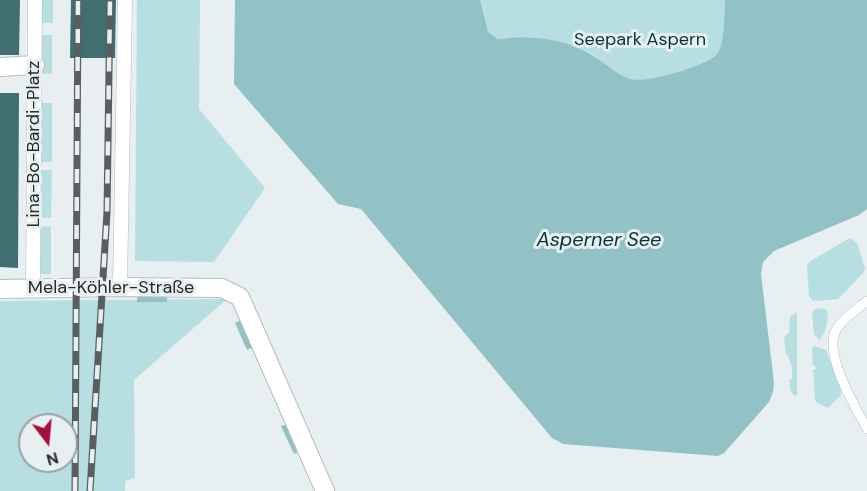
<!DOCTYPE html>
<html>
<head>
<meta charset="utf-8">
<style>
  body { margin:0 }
  #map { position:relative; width:867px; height:491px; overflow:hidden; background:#e7eff0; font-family:"DM Sans",sans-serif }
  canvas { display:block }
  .north { position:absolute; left:18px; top:413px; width:60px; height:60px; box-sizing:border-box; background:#e7eff0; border:2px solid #9aa0a1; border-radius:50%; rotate:164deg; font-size:16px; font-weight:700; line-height:24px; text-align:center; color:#272a2a }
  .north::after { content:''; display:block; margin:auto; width:21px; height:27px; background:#a7103d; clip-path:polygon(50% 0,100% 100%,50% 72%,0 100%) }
</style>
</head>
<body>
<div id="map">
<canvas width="867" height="491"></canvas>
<div class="north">N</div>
</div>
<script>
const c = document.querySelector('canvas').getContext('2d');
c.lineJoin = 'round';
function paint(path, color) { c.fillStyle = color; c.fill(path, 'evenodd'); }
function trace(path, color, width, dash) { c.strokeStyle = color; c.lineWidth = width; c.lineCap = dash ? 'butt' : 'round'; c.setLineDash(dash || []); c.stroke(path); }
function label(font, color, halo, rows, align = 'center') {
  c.font = font + ' "DM Sans",sans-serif'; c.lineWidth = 6; c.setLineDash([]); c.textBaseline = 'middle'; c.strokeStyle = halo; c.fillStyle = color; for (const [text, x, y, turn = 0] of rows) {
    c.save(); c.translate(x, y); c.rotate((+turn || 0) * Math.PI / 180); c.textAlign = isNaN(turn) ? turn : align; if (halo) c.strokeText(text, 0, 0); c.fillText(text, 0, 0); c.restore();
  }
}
paint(new Path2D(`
  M38,0H53V23H37Z
  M137,0H200L199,109L265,188L214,262L135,261Z
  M472,0H725C724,13 725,44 717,54C707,66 644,84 630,80C616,75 605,62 592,54C572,42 522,36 498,39L488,32L483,15Z
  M37,35H52V74H37Z
  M37,103H52V162H36Z
  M36,170H52L51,218H36Z
  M36,226L51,227V274H35Z
  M850,238L857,243L865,268L864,272L838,299L813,301L809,296L807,266L809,262Z
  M227,299L134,380L135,478L125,481V491H0V301ZM30,425H66V461H30Z
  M816,308L826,309C830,316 826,335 819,340L814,334L812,313Z
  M797,312V395L794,396L791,392L789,380L792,379V367L788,355H786L784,337L789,332L790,317Z
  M814,346L826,350L841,390V395L828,408L817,403L815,400L813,369L814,370L817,368L813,365L812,349Z`), '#b7dee1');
paint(new Path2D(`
  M235,0H480L488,32L498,39C531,35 567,38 595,57C607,64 617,75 630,79C644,84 707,66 717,54C725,44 724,13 725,0H867V209L859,215L774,251L763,262L761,274L774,383L773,392L769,402L724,453L718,456L563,444L552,438L361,209L338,204L234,84Z
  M167,295V302H137V296Z
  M241,320L253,347L247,350L235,323Z
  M287,424L300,451L294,454L281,426Z`), '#92c2c5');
paint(new Path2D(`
  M0,0H20L19,55H0Z
  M71,0H116L115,58H70Z
  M0,93H19L18,268L0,267Z`), '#416e71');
const service = new Path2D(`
  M867,301C857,309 843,318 836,330C823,354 855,406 867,429`);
const pedestrian = new Path2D(`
  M120,287L125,0
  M33,289L35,0`);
const minor = new Path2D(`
  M0,67L35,65
  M0,289L120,287L222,288L240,297L325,491`);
trace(service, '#b5bdbe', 10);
trace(pedestrian, '#b5bdbe', 15);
trace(minor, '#b5bdbe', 20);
trace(service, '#fff', 9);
trace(pedestrian, '#fff', 14);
trace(minor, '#fff', 18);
const rail = new Path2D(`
  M75,491L78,0
  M90,491L107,212L110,0`);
trace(rail, '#5a5e5f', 7);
trace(rail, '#e7eff0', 4.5, [14]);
label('18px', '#043437', '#e7eff0', [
  ["Seepark Aspern",640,40]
]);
label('18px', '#272a2a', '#e7eff0', [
  ["Lina-Bo-Bardi-Platz",34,144,-90],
  ["Mela-Köhler-Straße",111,288]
]);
label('italic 20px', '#043437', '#e7eff0', [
  ["Asperner See",599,241]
]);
</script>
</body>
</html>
